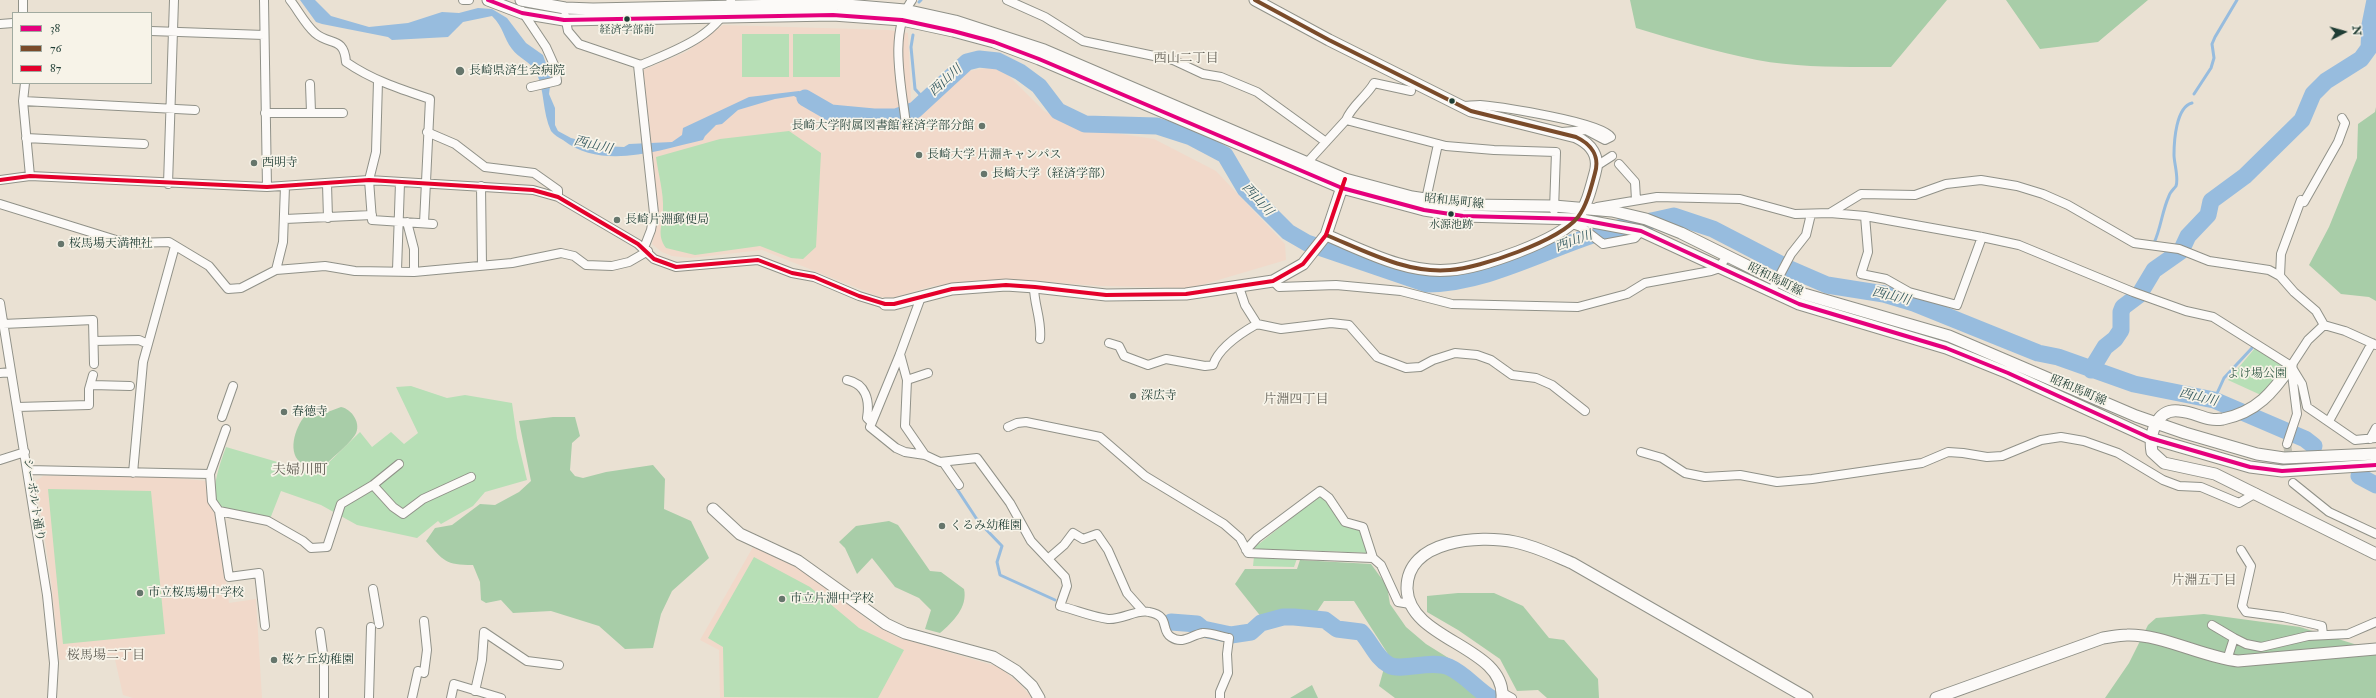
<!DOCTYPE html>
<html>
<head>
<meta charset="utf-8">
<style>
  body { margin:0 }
  #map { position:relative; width:2376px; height:698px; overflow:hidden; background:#eae1d3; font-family:"IM FELL Double Pica",serif }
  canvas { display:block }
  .legend { position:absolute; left:12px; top:12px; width:140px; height:72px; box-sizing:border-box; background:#f7f3e8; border:1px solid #a1aaa0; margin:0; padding:5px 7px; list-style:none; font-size:12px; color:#1f3d34 }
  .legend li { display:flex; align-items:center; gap:8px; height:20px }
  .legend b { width:20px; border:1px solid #a1aaa0 }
  .north { position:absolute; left:2324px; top:12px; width:40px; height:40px; -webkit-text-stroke:3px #f7f3e8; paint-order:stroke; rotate:84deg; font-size:11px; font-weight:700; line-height:16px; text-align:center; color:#1f3d34 }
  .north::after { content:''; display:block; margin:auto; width:14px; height:18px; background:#1f3d34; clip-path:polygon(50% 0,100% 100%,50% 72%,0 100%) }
</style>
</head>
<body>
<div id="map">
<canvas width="2376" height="698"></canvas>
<ul class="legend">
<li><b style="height:5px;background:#e5007d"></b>38</li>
<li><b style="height:5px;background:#7a4b2a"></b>76</li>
<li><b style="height:5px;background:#e4002b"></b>87</li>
</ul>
<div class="north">N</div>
</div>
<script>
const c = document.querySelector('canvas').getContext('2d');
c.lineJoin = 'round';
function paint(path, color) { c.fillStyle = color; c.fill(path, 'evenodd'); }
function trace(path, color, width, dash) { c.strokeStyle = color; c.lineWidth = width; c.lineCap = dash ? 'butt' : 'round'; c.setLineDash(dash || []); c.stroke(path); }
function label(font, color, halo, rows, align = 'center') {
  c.font = font + ' "IM FELL Double Pica","Noto Serif JP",serif'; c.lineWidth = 3.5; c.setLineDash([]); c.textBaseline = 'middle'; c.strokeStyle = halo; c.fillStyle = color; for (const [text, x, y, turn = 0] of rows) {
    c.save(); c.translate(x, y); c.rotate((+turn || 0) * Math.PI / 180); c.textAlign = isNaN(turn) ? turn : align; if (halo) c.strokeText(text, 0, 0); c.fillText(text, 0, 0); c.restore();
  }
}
paint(new Path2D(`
  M723,25L888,30L908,33L912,118L969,71L993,67L1004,71L1044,111L1075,127L1154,139L1216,171L1285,244L1286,260L1191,288L1101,286L1003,279L933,286L895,297H880L762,250L691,258L672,256L662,252L652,244L659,213L643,70L686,52Z
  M43,476L166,477L207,481L208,502L217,517L229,603L256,599L262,698H133L123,695L114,655L59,660L52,587L36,481Z
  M753,547L808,573L873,624L897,637L999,667L1020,684L1032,698H720L719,650L700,640Z`), '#f1d9ca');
paint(new Path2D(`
  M742,34H789V77H742Z
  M793,34H840V77H793Z
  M789,131L821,153L816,247L803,259L791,258L760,246L695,255L666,248C656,234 663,225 663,210C664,193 658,173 656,157L720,139Z
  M2256,347L2285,367L2263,396L2228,380Z
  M411,386L447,398L465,395L512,403L517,438L527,480L485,492L473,506L441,524L438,521L417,538L357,525L321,505L281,491L270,519C256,516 237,515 224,509C205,501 221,461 226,447L298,468L320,471L360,432L372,447L391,432L404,444L418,433L396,387Z
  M48,489L151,491L165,634L63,644Z
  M1319,496L1326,499L1343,524L1360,529L1368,553L1300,550L1294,567L1253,566L1255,547Z
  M754,557L810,587L859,628L904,650L878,698L724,697L723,647L708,638Z`), '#b7dfb6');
paint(new Path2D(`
  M1630,0H1947L1891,67C1847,67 1801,68 1757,60C1716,52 1676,40 1636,28Z
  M2006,0H2148L2098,42L2040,49Z
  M2376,107V301L2369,297L2341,294L2309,265L2329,227L2357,158L2358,124L2375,112Z
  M341,407C352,409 362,424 355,435C346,448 331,458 321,469C315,468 308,468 303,464C286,455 295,427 305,416H317Z
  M553,417H575L580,436L572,443L570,470L575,476L583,478L606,472L653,465L665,479L664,509L691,521L709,558L672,591L661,614L653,648L625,649L599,626L551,611L513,613L501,600L486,603L481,600L480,582L473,565C445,565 444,561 426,541L435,528L452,525L480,504L495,505L519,492L531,481L519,421Z
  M889,521L898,525L930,571L941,572L964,589C968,607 953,622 940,633L925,629L931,610L919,598L895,587L872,558L857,574L845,548L839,542L856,526Z
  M1300,560L1371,564L1387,586L1390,604L1406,627L1426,644L1471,672L1483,684L1486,698H1395L1379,686L1388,654L1354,601H1324L1314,616L1277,613L1262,618L1235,584L1245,569H1297Z
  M1458,593H1494L1523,606L1549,638L1564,640L1598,679L1599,698H1547L1538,690L1517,691L1500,659L1458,630L1427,612V596Z
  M2204,614L2300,627L2370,649L2376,653V698H2105L2129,663L2148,625L2156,618Z
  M1312,685L1318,698H1290Z`), '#a8cda8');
paint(new Path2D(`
  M300,0H315L331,16L369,27L408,23L442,12L459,13L478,8L492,9L507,18L526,43L543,55L551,78L549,94L555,108V125L558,131L571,138L602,146L624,147L629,144L672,142L682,135L683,128L749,97L799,91L826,105L824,114L794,96L775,99L738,110L722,124L716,125L705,136L703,140C659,150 603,171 563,140C559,138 554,135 551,131C542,112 545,90 536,72C530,61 518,58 512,49C503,37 504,28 492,16L463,22L448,37L392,40L388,37L322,24L316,22Z`), '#97bcde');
trace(new Path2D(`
  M919,2L921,0
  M913,35L911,47L915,89L925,100
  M2194,94L2211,68L2214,58L2212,44L2215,37L2237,0
  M2154,243C2161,228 2162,211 2169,196C2170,192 2174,189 2176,186C2179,178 2174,163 2174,155C2174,141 2176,107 2192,103
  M2154,270V266
  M2214,400L2224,378L2252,348
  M957,489L978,521L1002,546L997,562L1000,575L1055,600`), '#97bcde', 3);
trace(new Path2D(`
  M805,98L831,113L874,117H896L915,110L967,62L979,59L998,61L1020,72L1039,86L1058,111L1085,124L1157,126L1191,137L1225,155L1245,189L1288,232L1307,243L1427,284C1487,283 1542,251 1599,233C1623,226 1649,222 1674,216L1713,229L1790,269L1827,285L1884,294L1914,303L2038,353L2058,357L2134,384L2214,400L2305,439L2314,446
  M2091,370L2105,347L2115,339L2121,330V312L2123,307L2139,295L2154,270L2181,251L2188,236L2208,215L2211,201L2245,176L2302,120L2313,94L2326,81L2361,59L2369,48L2370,25L2375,0
  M2359,476L2376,485
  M1171,622L1197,624L1203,629L1231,635L1251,632L1261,623L1283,617H1294L1325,620L1337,629L1361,632C1371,642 1376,658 1389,665C1402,672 1431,659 1449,667C1465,674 1476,689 1491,698`), '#97bcde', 17);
trace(new Path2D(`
  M2287,444L2293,483`), '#c1c0b3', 8, [8, 4]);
const street = new Path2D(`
  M264,0L267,187
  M290,0C298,10 305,24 315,33C330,46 344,36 346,62C372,80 400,89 430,99L424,223
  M463,0H469
  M1007,0L1045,17L1083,41L1173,60L1203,74L1221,77L1257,92L1326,142
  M522,11L546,47L555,67L557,81L531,87
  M23,13V0
  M565,16L568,31L579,44L641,65C673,51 717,37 731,0
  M0,24L13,23
  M151,31L264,35
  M638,65L654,213L651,230L644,248
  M378,81L376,152L369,180L372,220L433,224
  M25,83L23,101L30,176
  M310,84L311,112
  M23,101L195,110
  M1461,106C1467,106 1474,105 1480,105C1501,107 1602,122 1611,137L1605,140L1586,130L1562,132
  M265,113H343
  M1346,120C1352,105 1367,96 1374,83L1411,91
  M906,125C902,87 888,33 912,0
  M427,132L455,144L485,167L534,173L558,190V197
  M26,138L144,144
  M1619,164L1635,182L1636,200
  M1598,165L1612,156
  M1304,166L1346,120L1446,146L1494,150L1556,152L1554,210
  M0,180L30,176L267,187L369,180L533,190L558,197L638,244L654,259L676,267L758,260L792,273L814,277L859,296L885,304
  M168,184L174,0
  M327,184L328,218
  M481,186L482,265
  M0,204L116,240L133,243L169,242L209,266L228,289L241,288L276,270L325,266L355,271L414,272L512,263L561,253L574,256L586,265L612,266L629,262L648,251
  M1425,204L1438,144
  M1597,207L1657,197L1740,199L1795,214L1830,213L1865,216L1982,237L2019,245L2133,292L2186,311L2213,317L2291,366L2302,384L2307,407L2355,440L2376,438
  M1830,213L1861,194L1915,195L1946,184L1981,180L2017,186L2043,194L2068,205L2134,243L2179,249L2209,261L2269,270L2280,276L2294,292L2316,311L2324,325L2345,331L2376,345
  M1865,216L1868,252L1861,274L1886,279L1909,292L1957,305L1982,237
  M285,219L372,215
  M407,222L414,249V272
  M1566,222L1581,227L1603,244L1635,238L1641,231
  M276,270L283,242L285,186
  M397,270L400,183
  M2280,276L2281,254L2301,200L2304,202L2338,142L2345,123L2342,118
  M1273,281L1279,287L1336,285L1401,291L1452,304L1578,307L1627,294L1645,283L1711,271L1717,269L1727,257
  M1034,287C1034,305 1042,320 1040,339
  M1239,287L1245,305L1257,324
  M1771,292L1791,254L1806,235L1811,214
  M921,297L900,354L870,427L896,448L905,452L925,455L940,462L977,458L1010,503L1031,541L1065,577L1067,586L1060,606C1076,610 1092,617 1108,619C1122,620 1137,609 1149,612C1171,616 1160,630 1171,637C1183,645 1191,635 1203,633C1207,632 1223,637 1229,638L1227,654L1228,673L1220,692V698
  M0,303L47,595L54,663L52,698
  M3,324L93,320L94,364
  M94,341L139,340L148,344
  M1109,343L1119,346L1124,356L1148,365L1166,359L1205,366L1213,365C1219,347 1241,333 1257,324L1281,329L1331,323L1349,325L1377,357L1406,368L1420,367L1433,360L1455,353L1477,355L1491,360L1512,375L1536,378L1552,385L1585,411
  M900,354L907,380L905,426L925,455
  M0,373L11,372
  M847,380C866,384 870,400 867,418L870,421
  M907,380L928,373
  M92,385L130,386
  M17,407L89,405V389L93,375
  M222,417L233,386
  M2329,421L2372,343
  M1008,427L1017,423L1026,422L1100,437L1145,476L1224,524L1240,538L1248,553L1373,558
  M2370,439L2376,428
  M2287,444L2297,414L2291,366L2308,340L2324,325
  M1641,452L1662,458L1685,473L1705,477L1740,475L1777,482L1812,479L1922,463L1948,452L1963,453L1987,457L2002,456L2041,440L2061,437L2084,441L2118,453L2163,480L2179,486L2201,487L2239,503L2256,493
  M0,460L25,452
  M943,462L959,485
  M28,470L210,474L226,429
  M133,473L143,362L175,246
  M210,474L212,501L219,511L268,521L303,541L311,548L327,547L341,504L373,485L393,507L403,514L423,499L471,477
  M2293,483L2329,512L2376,534
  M373,485L399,464
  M219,511L229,577L259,573L265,626
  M1246,550L1257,538L1320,491L1329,498L1345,522L1363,527L1373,558L1381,565L1398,602L1410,604
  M2241,550L2251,566L2242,606L2246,612L2283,617L2322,626L2323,635
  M1049,558L1064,545L1073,533L1083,539L1097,534L1108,550L1127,593L1143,611
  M373,589L379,624
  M2212,625L2234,638
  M320,632L324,661V698
  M2227,660L2234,638L2246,644L2261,647L2308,636L2348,634L2376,622
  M475,691L482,660L484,632L527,661L559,665
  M1503,693L1512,698
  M369,698L371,627
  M412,698L418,671L424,673L427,650L424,621
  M451,698L454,684L501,698`);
const secondary = new Path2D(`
  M488,0L522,13L564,20L833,15L902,20L953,31L994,42L1039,59L1342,188L1424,210L1463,216L1577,219L1641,231L1799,304L1946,348L2008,373L2150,438L2250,467L2282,471L2376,465
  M521,0L565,8L593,9L835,4L905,10L955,21L1044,50L1345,179L1412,197L1465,205L1554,206L1612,211L1646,219L1681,233L1804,294L1949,336L2136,416L2185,433L2257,454L2284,458L2376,454
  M1255,0L1329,40L1471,111L1576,137C1591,144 1600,156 1595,173C1591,188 1587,205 1578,217C1559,241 1480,268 1450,270C1407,274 1365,251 1326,235
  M885,304H894L952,289L1006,285L1035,287L1106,295L1186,294L1273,281L1303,264L1326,235L1344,181
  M2291,366C2273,392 2257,412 2223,419C2205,422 2197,412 2179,411C2156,408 2149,435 2152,452L2164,463L2215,474L2376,554
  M713,509L740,534L798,561L886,624L905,633L993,657L1016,671L1032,686L1039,698
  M1502,698C1506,646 1409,641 1407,589C1406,539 1480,535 1515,542C1535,546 1553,555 1572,563L1807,698
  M1936,698L2103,638C2111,637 2119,635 2127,635C2162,634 2202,657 2238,661L2376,649`);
trace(street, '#909188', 10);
trace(secondary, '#909188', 13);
trace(street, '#fcfaf8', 8);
trace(secondary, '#fcfaf8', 11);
trace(new Path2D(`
  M488,0L522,13L564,20L833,15L902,20L953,31L994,42L1039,59L1342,188L1424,210L1463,216L1577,219L1641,231L1799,304L1946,348L2008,373L2150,438L2250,467L2282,471L2376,465`), '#e5007d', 4);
trace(new Path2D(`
  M1255,0L1329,40L1471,111L1576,137C1591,144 1600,156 1595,173C1591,188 1587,205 1578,217C1559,241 1480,268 1450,270C1407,274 1365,251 1326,235`), '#7a4b2a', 4);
trace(new Path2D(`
  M0,180L30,176L267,187L369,180L533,190L558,197L638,244L654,259L676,267L758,260L792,273L814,277L859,296L885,304H894L952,289L1006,285L1035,287L1106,295L1186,294L1273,281L1303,264L1326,235L1345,179`), '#e4002b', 4);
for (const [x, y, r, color] of [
  [627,19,3.5,"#1f3d34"],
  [460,71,5,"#66766c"],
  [1452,101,3.5,"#1f3d34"],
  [982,126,4,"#66766c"],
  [919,155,4,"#66766c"],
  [254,163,4,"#66766c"],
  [984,174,4,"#66766c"],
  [1451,214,3.5,"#1f3d34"],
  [617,220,4,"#66766c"],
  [61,244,4,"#66766c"],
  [1133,396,4,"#66766c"],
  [284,412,4,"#66766c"],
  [942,526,4,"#66766c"],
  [140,593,4,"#66766c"],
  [782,599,4,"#66766c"],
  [274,660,4,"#66766c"]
]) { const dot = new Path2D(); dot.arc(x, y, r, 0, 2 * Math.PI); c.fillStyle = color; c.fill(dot); trace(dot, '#f7f3e8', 1.5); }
label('11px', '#1f3d34', '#f7f3e8', [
  ["経済学部前",627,31],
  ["水源池跡",1451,226]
]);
label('12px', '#1f3d34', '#f7f3e8', [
  ["長崎県済生会病院",469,71],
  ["長崎大学附属図書館 経済学部分館",974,126,"right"],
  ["長崎大学 片淵キャンパス",927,155],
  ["西明寺",262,163],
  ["長崎大学（経済学部）",992,174],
  ["長崎片淵郵便局",625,220],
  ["桜馬場天満神社",69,244],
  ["深広寺",1141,396],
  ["春徳寺",292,412],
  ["くるみ幼稚園",950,526],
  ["市立桜馬場中学校",148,593],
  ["市立片淵中学校",790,599],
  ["桜ケ丘幼稚園",282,660]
], 'left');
label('12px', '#1f3d34', '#f7f3e8', [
  ["昭和馬町線",1454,202,6],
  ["昭和馬町線",1775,280,26],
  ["昭和馬町線",2078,391,23],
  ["シーボルト通り",33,500,81]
]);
label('12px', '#355d49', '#f7f3e8', [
  ["よけ場公園",2257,374]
]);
label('13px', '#666359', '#f7f3e8', [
  ["西山二丁目",1186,59],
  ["片淵四丁目",1296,400],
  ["片淵五丁目",2204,581],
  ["桜馬場二丁目",106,656]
]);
label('italic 13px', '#345960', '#f7f3e8', [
  ["西山川",946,81,-42],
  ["西山川",593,146,13],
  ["西山川",1257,200,48],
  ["西山川",1574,242,-20],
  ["西山川",1891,297,14],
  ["西山川",2198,398,14]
]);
label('14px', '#666359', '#f7f3e8', [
  ["夫婦川町",300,471]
]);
</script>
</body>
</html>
